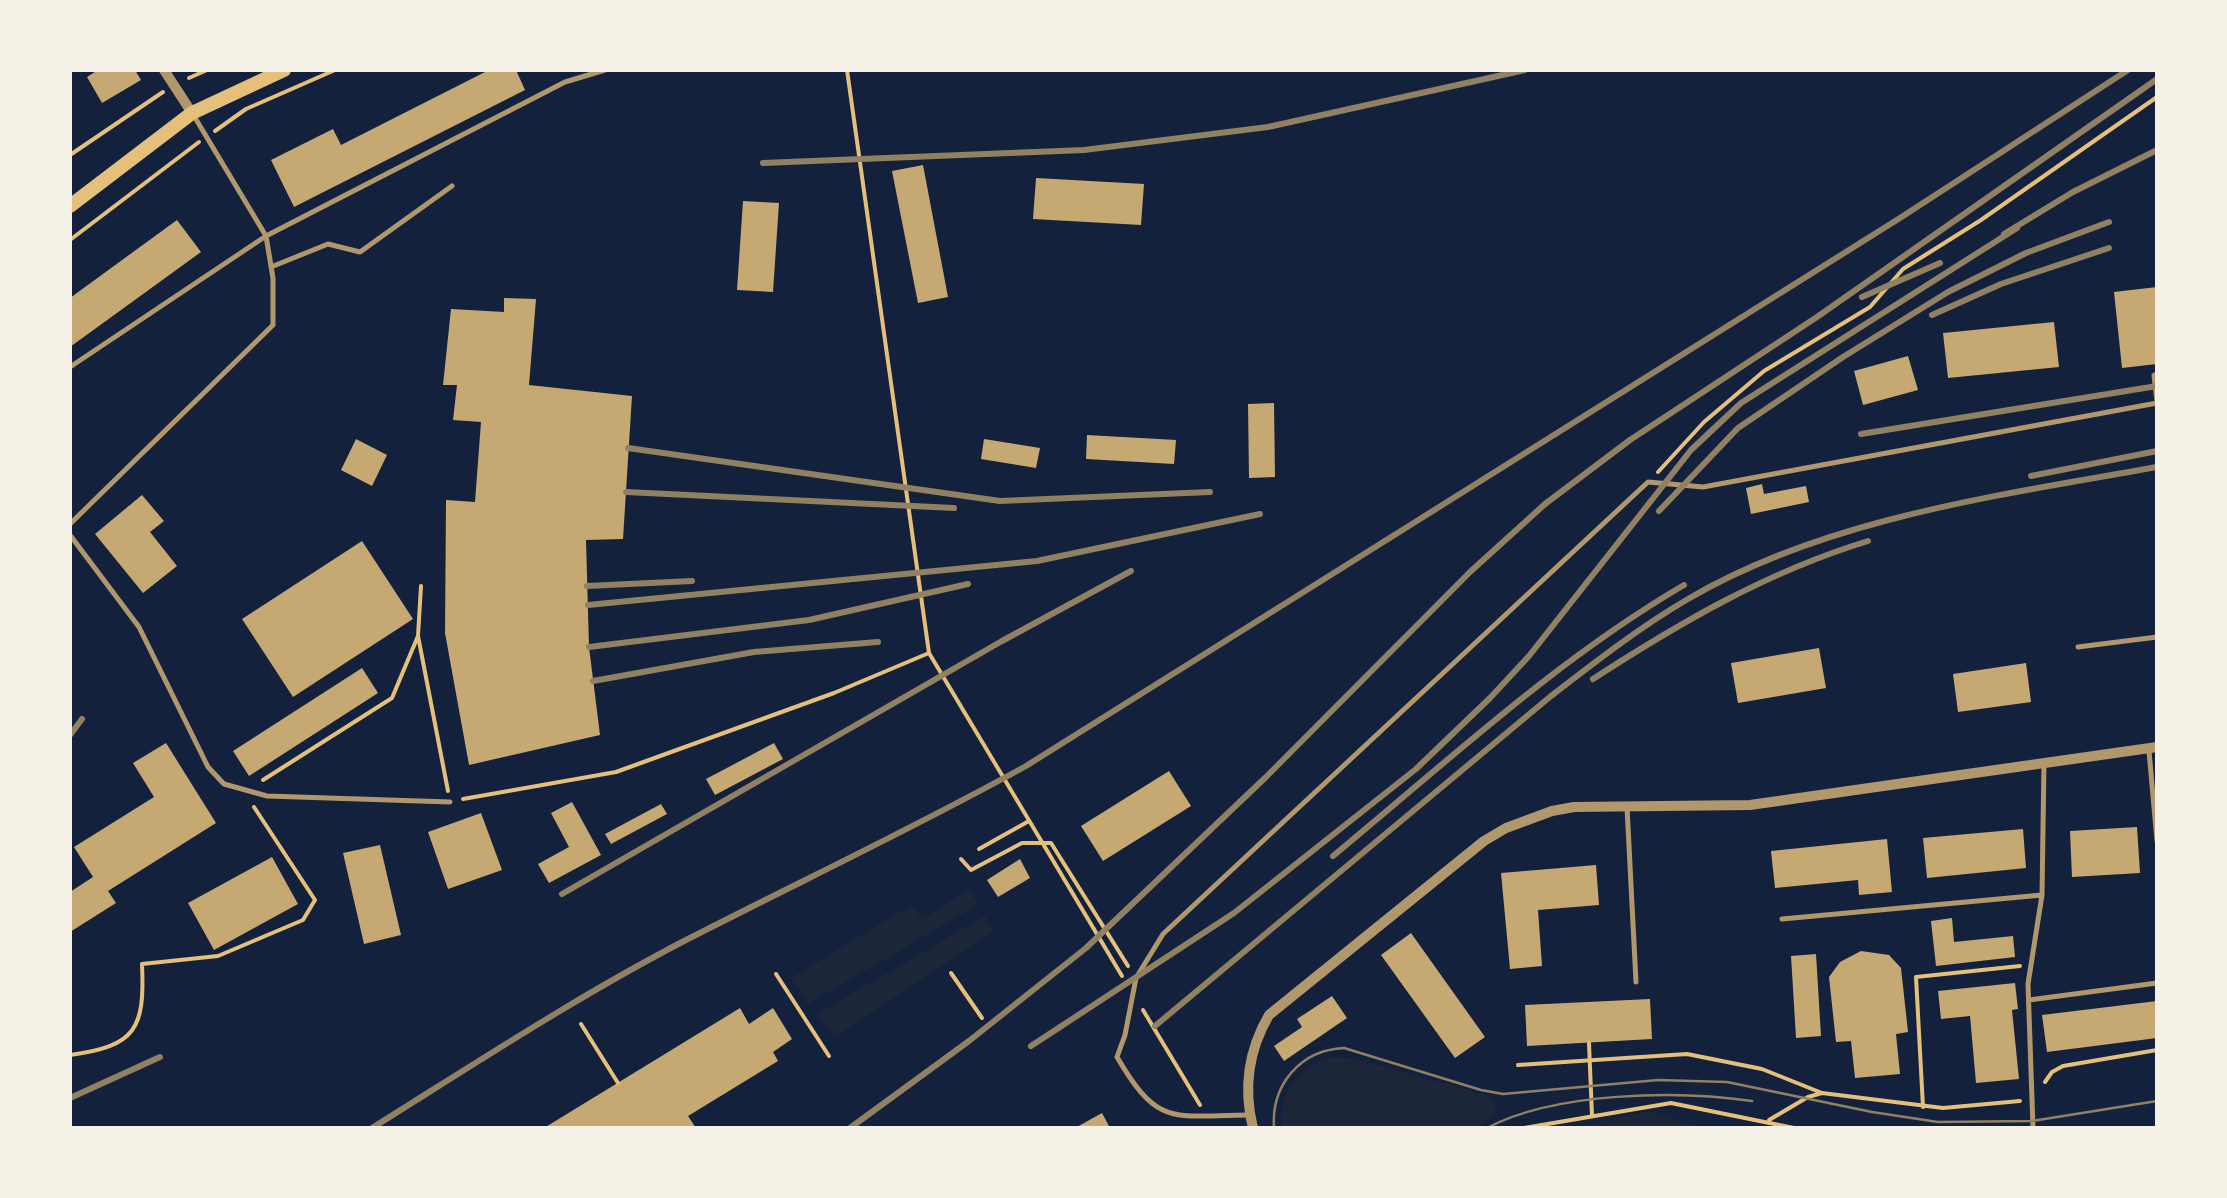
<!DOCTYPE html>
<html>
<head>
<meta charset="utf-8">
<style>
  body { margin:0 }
  #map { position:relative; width:2227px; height:1198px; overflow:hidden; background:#14213d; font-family:"Exo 2",sans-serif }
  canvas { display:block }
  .frame { position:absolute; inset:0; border:72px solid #f6f1e7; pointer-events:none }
</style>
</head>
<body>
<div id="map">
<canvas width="2227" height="1198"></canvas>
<div class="frame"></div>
</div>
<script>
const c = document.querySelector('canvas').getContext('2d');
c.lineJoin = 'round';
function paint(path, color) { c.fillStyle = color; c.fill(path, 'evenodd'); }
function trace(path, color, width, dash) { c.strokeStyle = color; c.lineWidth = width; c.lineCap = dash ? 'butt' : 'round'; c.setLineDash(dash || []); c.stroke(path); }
paint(new Path2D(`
  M969,889L978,905L808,1004L791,978L912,905L922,919Z
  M985,916L994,931L834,1038L817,1014Z
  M1332,1057L1356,1059L1486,1095L1495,1103L1494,1115L1477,1128H1282C1280,1090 1296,1068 1332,1057Z
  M1650,1111L1696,1127L1575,1128Z`), '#1d2539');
paint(new Path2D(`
  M98,70H135L141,80L102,103L87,77Z
  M489,70H516L525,90L294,207L271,160L333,129L341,145Z
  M923,165L948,297L918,303L892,171Z
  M1036,178L1144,184L1141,225L1033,219Z
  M743,201L779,203L773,292L737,290Z
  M177,220L201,252L70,347V298Z
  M2157,287V364L2122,368L2114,292Z
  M504,298L536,299L529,385L632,396L623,539L586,540L589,647L600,735L469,765L445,633L446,500L475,502L481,422L453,420L457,385H443L451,309L504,312Z
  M2054,322L2059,367L1948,378L1943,333Z
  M1908,356L1918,390L1863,405L1854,371Z
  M1274,403L1275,477L1249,478L1248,404Z
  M1087,435L1176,440L1174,464L1086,459Z
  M356,439L387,455L372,486L341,470Z
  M984,439L1040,448L1036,468L981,459Z
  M1762,484L1764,494L1806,486L1809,502L1751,514L1746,488Z
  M142,495L164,521L150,532L177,566L143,593L95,534Z
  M362,541L413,619L293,697L242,619Z
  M1819,648L1826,688L1738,703L1731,663Z
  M2026,663L2031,702L1958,712L1953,674Z
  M362,668L378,693L249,776L233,751Z
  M166,743L216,823L108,891L116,903L70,932V892L93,877L74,847L154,797L133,763Z
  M774,743L783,759L715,795L706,779Z
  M1169,771L1191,806L1103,861L1081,826Z
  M572,802L601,855L549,883L538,864L569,847L551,813Z
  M661,804L667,814L611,844L605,834Z
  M481,813L502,870L448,889L428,832Z
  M2137,827L2140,873L2072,877L2070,831Z
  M2023,829L2026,868L1927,878L1923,838Z
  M1887,839L1892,892L1859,895L1858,880L1775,888L1771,851Z
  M380,845L401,935L364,944L343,853Z
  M272,857L298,904L214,950L188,903Z
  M1020,859L1030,878L998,897L987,880Z
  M1596,865L1599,905L1538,910L1542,966L1510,969L1501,873Z
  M1952,918L1954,942L2013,936L2015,957L1936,966L1931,921Z
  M1411,933L1485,1037L1455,1058L1381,955Z
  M1861,951L1889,955L1901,968L1908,1032L1896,1034L1900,1074L1855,1078L1851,1041L1836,1042L1829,977L1840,962Z
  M1816,954L1821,1036L1796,1038L1791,956Z
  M2015,983L2018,1009L2012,1010L2019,1079L1976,1083L1970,1016L1941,1019L1938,991Z
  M1332,996L1347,1018L1284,1061L1274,1046L1302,1027L1297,1019Z
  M1650,999L1652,1039L1527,1046L1525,1005Z
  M2157,1001V1038L2047,1052L2042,1015Z
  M740,1008L749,1024L773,1008L792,1039L773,1052L778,1061L688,1116L696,1128H544Z
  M1102,1113L1110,1128H1075Z`), '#c6a872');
trace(new Path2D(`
  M847,70L929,653L1122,976
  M189,78L207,70
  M215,131L246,109L335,70
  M70,155L163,92
  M70,240L199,142
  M1658,472L1704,422L1764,371L1870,307L1903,269L1981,220L2157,97
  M421,586L418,636L448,791
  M263,780L392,698L418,636
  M463,799L616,772L834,693L929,653
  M979,849L1029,821
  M961,859L971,870L1022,843H1051L1128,966
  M951,973L982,1018
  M776,974L829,1056
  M1143,1010L1200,1105
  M581,1024L618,1083
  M1589,1043L1592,1116
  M70,1055C136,1046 145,1029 142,964L218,956L303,920L315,900L254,807
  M1518,1065L1687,1054L1762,1069L1822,1093L1943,1108L2020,1101
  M2045,1082L2052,1072L2063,1066L2157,1050
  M1923,1107L1916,977L2020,966
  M1769,1120L1808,1097L1822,1093
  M1524,1128L1671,1103L1794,1128`), '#e5c07b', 4);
trace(new Path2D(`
  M194,116L266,236L565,82L605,70
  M271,267L328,244L360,252L452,186
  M70,367L266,236L273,278V325L70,524
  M2157,374L2154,375L2157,402
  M70,535L139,627L208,767L224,784L267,796L450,802
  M2078,647L2157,637
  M2149,751L2157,841
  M1627,807L1636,982
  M1782,919L2042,895
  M2029,1000L2157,983
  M1250,1115C1174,1115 1159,1129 1117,1057L1125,1035L1136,978L1163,934L1648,482L1703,487L2157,403
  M2033,1128L2028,984L2042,895L2044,763`), '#b1986c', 5);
trace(new Path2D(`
  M164,70L192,113
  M1253,1128C1243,1088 1248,1051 1269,1015L1484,841L1506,828L1552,811L1574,807L1750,805L2157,747`), '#b1986c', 10);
trace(new Path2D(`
  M70,206L192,113L284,70`), '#e5c07b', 14);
trace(new Path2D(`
  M1274,1128C1271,1085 1300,1050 1344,1048L1481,1090L1503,1094L1658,1080L1727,1082L1872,1112L1938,1122L2032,1121L2157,1101
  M1487,1128C1555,1092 1677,1090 1752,1101`), '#918062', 2.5);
trace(new Path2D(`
  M763,163L1084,150L1268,127L1525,70
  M2004,234L2073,192L2157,150
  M1862,297L1940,263
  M1932,315L2001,284L2109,248
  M1861,434L2157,386
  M628,448L1000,501L1210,492
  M2031,476L2157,451
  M626,492L954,508
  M1659,511L1738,428L1843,357L1948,292L2026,253L2109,222
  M587,586L692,581
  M588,605L1037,561L1260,514
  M589,647L809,620L968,584
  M1593,679C1681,622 1767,572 1868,541
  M593,681L754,652L878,642
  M70,735L82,719
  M1333,856C1448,761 1556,660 1684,585
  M562,894L1002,641L1131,571
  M1155,1026L1551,696C1595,662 1640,627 1688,599C1826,518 2001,495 2157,467
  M1031,1046L1234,913L1416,769L1490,698L1529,656L1691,450L1741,403L2017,228
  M70,1098L160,1057
  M372,1128C476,1063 578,996 686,940C799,882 914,828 1026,766L1900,218L2128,70
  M850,1128L969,1041L1086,948L1266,777L1470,572L1545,504L1630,440L1817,317L2157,79`), '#918062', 6);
</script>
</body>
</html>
